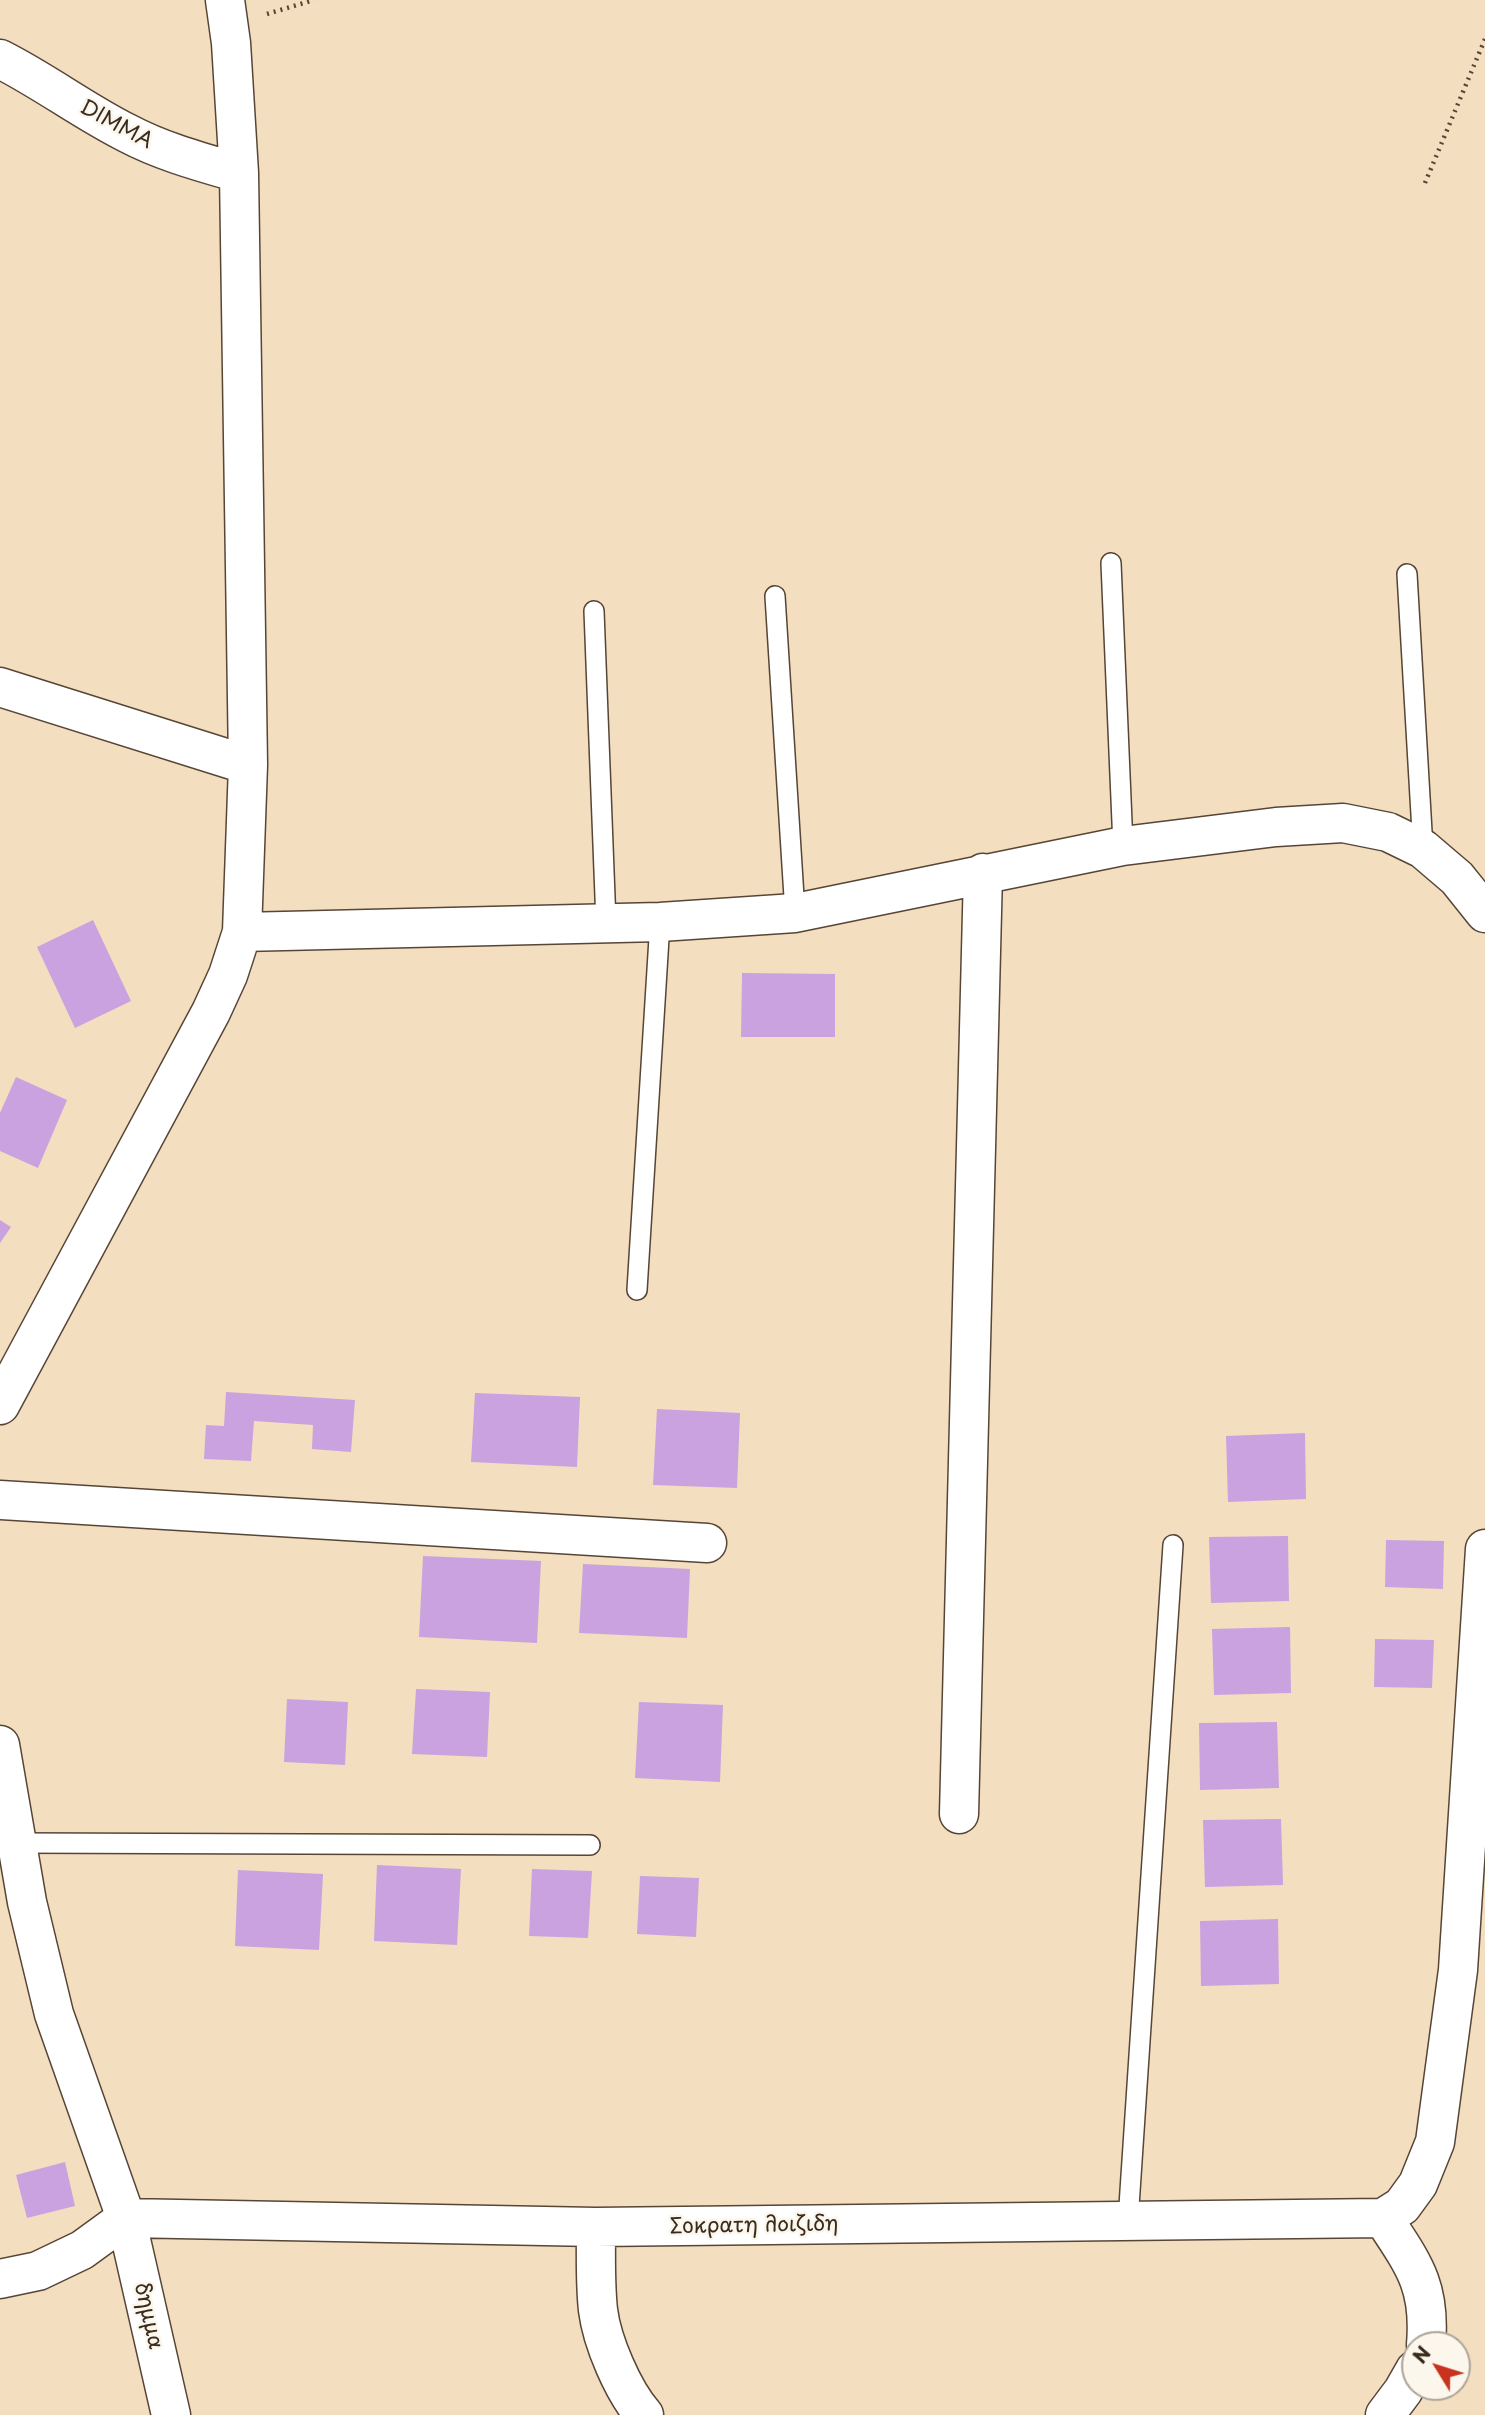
<!DOCTYPE html>
<html>
<head>
<meta charset="utf-8">
<style>
  body { margin:0 }
  #map { position:relative; width:1485px; height:2415px; overflow:hidden; background:#f3dec0; font-family:"Playpen Sans",sans-serif }
  canvas { display:block }
  .north { position:absolute; left:1401px; top:2331px; width:70px; height:70px; box-sizing:border-box; background:#fbf7ec; border:2px solid #aea59a; border-radius:50%; rotate:308deg; font-size:19px; font-weight:700; line-height:28px; text-align:center; color:#3b2a1e }
  .north::after { content:''; display:block; margin:auto; width:24px; height:32px; background:#c8321e; clip-path:polygon(50% 0,100% 100%,50% 72%,0 100%) }
</style>
</head>
<body>
<div id="map">
<canvas width="1485" height="2415"></canvas>
<div class="north">N</div>
</div>
<script>
const c = document.querySelector('canvas').getContext('2d');
c.lineJoin = 'round';
function paint(path, color) { c.fillStyle = color; c.fill(path, 'evenodd'); }
function trace(path, color, width, dash) { c.strokeStyle = color; c.lineWidth = width; c.lineCap = dash ? 'butt' : 'round'; c.setLineDash(dash || []); c.stroke(path); }
function label(font, color, halo, rows, align = 'center') {
  c.font = font + ' "Playpen Sans",sans-serif'; c.lineWidth = 5; c.setLineDash([]); c.textBaseline = 'middle'; c.strokeStyle = halo; c.fillStyle = color; for (const [text, x, y, turn = 0] of rows) {
    c.save(); c.translate(x, y); c.rotate((+turn || 0) * Math.PI / 180); c.textAlign = isNaN(turn) ? turn : align; if (halo) c.strokeText(text, 0, 0); c.fillText(text, 0, 0); c.restore();
  }
}
paint(new Path2D(`
  M93,920L131,1001L75,1028L37,947Z
  M742,973L835,974V1037H741Z
  M16,1077L67,1100L38,1168L0,1151V1113Z
  M0,1220L11,1227L0,1243Z
  M226,1392L355,1400L351,1452L312,1449L313,1425L254,1421L251,1461L204,1459L206,1425L224,1426Z
  M475,1393L580,1397L577,1467L471,1462Z
  M657,1409L740,1413L737,1488L653,1485Z
  M1305,1433L1306,1499L1228,1502L1226,1436Z
  M1288,1536L1289,1601L1211,1603L1209,1537Z
  M1386,1540L1444,1541L1443,1589L1385,1587Z
  M423,1556L541,1561L537,1643L419,1637Z
  M583,1564L690,1569L687,1638L579,1633Z
  M1290,1627L1291,1693L1214,1695L1212,1629Z
  M1375,1639L1434,1640L1432,1688L1374,1687Z
  M416,1689L490,1692L487,1757L412,1754Z
  M287,1699L348,1702L345,1765L284,1762Z
  M639,1702L723,1705L720,1782L635,1778Z
  M1277,1722L1279,1788L1200,1790L1199,1723Z
  M1281,1819L1283,1885L1205,1887L1203,1820Z
  M377,1865L461,1869L457,1945L374,1941Z
  M532,1869L592,1871L588,1938L529,1936Z
  M238,1870L323,1874L319,1950L235,1946Z
  M640,1876L699,1878L696,1937L637,1934Z
  M1278,1919L1279,1984L1201,1986L1200,1921Z
  M65,2162L75,2206L27,2218L16,2175Z`), '#c9a2df');
const service = new Path2D(`
  M1111,563L1123,846
  M1407,574L1423,849
  M775,596L795,913
  M594,611L606,923
  M637,1290L660,922
  M17,1843L590,1845
  M1128,2221L1173,1545`);
const minor = new Path2D(`
  M0,59C44,81 83,111 127,133C163,152 201,162 239,173
  M0,687L248,765
  M242,932L660,922L795,913L1123,846L1276,827L1343,823L1388,832L1423,849L1457,878L1485,913
  M0,1405L211,1012L228,975L242,932L248,765L239,173L231,43L225,0
  M0,1500L707,1543
  M0,1745L27,1902L54,2014L126,2218L171,2415
  M959,1814L983,873
  M126,2218L596,2227L1383,2218L1402,2206L1418,2184L1435,2142L1458,1970L1485,1549
  M1383,2218C1414,2265 1431,2286 1426,2345
  M596,2227C596,2255 595,2283 598,2310C602,2342 623,2391 644,2415
  M0,2279L38,2271L82,2250L126,2218
  M1385,2415L1403,2391L1415,2370`);
trace(service, '#574536', 22);
trace(minor, '#574536', 41);
trace(new Path2D(`
  M267,14L314,0
  M1425,183L1485,39`), '#574536', 4.5, [2, 5]);
trace(service, '#fff', 19);
trace(minor, '#fff', 38);
label('21px', '#3b2a1e', '#fbf7ec', [
  ["DIMMA",116,125,28],
  ["Σοκρατη λοιζιδη",754,2226,-1],
  ["δημμα",148,2316,77]
]);
</script>
</body>
</html>
